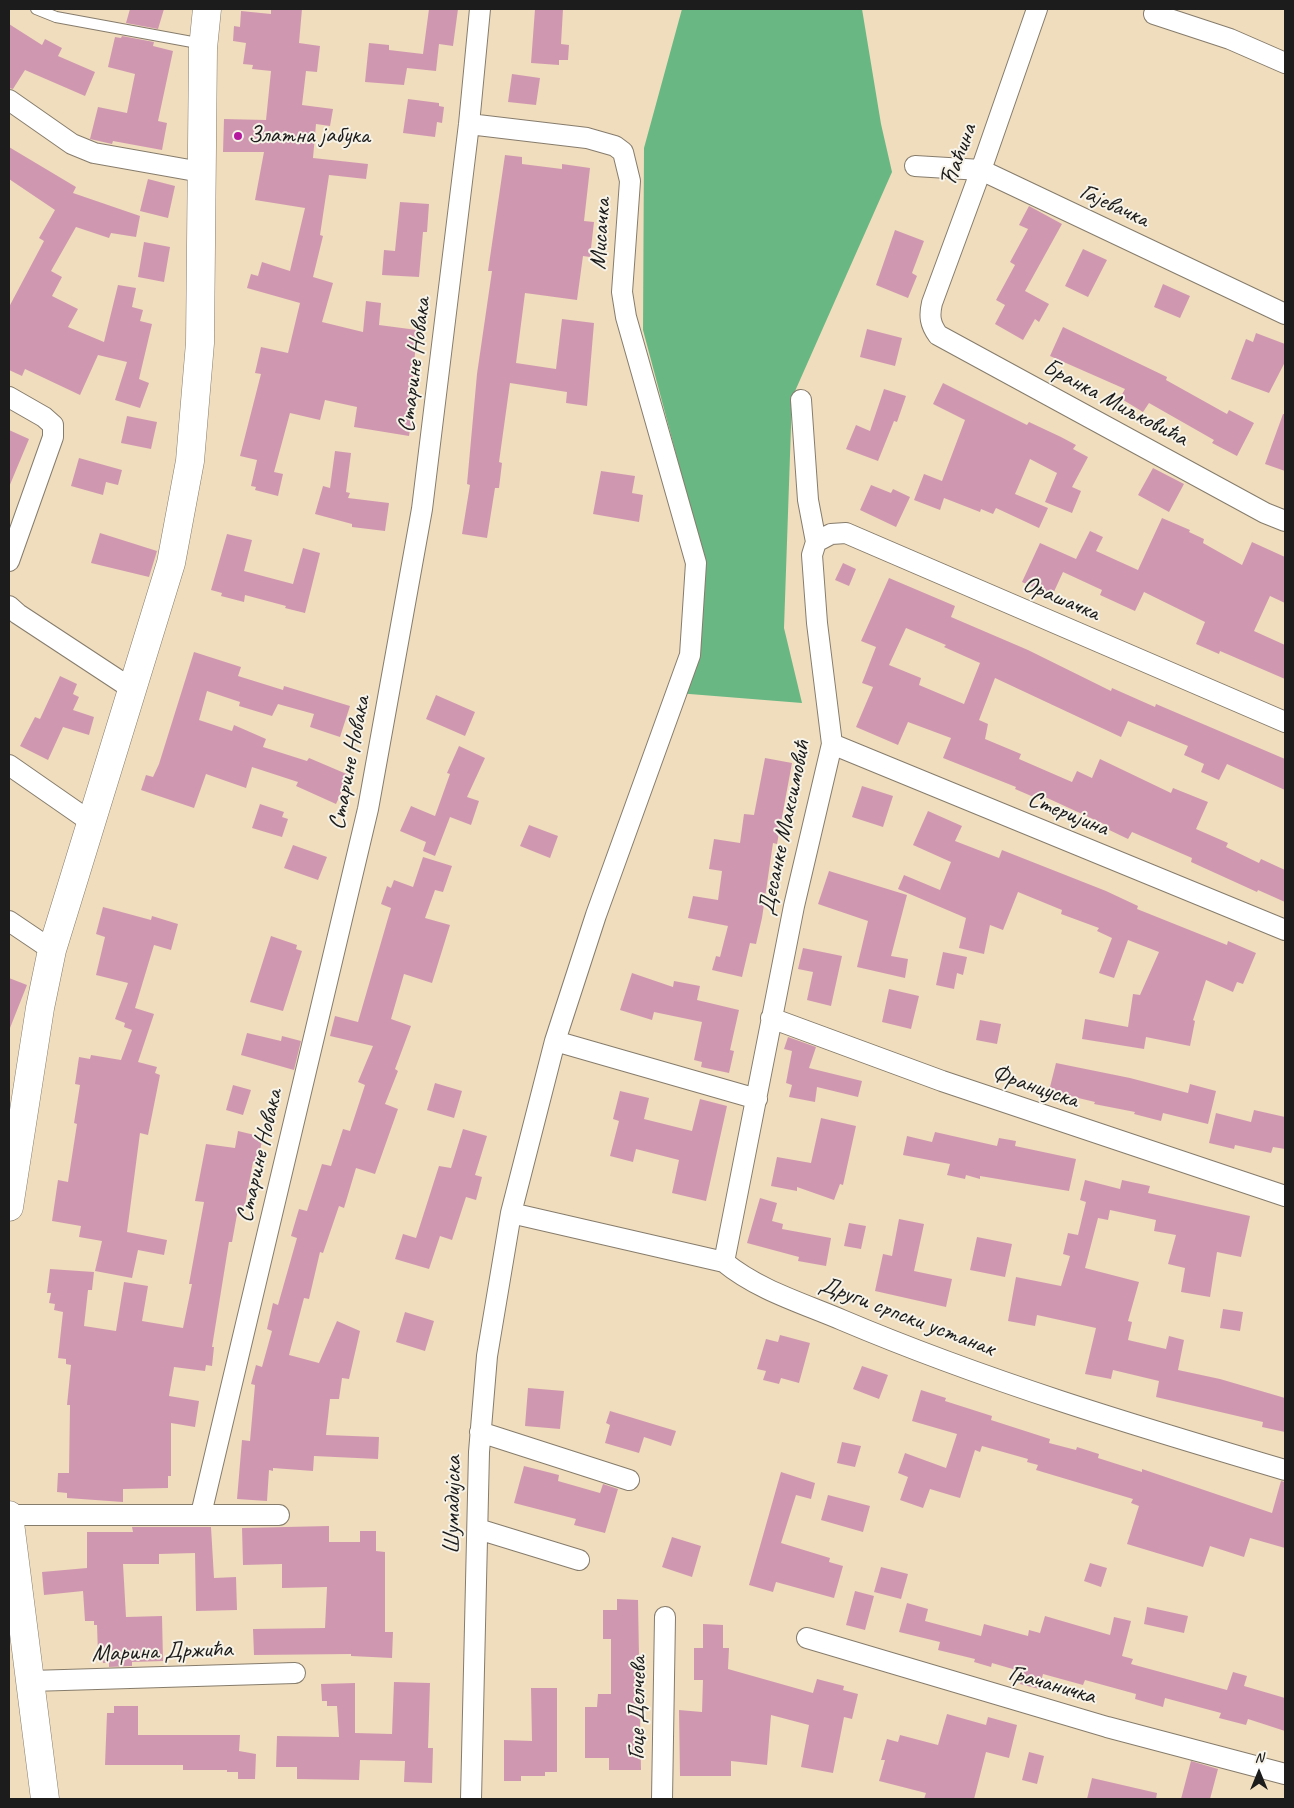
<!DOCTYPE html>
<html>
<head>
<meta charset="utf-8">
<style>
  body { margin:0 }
  #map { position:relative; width:1294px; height:1808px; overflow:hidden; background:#f0ddbd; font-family:Caveat,sans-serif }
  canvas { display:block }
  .frame { position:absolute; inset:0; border:10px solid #1c1c1c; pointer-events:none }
  .north { position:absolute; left:1234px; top:1748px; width:50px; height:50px; -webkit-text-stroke:4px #f7f3e8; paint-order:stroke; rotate:0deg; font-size:14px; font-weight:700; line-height:20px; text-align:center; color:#1c1c1c }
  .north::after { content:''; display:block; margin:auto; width:18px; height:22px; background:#1c1c1c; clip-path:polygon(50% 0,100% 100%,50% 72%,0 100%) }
</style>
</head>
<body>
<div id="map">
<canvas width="1294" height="1808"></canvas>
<div class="frame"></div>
<div class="north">N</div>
</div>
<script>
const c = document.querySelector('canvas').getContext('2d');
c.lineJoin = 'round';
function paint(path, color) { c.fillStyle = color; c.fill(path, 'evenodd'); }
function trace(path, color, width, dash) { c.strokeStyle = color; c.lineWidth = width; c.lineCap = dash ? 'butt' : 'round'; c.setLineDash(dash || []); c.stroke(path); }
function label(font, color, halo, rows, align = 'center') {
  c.font = font + ' Caveat,sans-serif'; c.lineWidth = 4; c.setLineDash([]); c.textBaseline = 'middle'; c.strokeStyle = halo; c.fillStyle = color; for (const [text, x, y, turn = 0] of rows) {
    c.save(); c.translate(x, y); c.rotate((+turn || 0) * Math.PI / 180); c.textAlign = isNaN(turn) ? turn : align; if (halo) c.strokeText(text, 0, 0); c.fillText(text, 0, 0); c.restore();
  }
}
paint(new Path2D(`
  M682,9H862L881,124L892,172L792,398L784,628L802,703L677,693L704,559L643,330L644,148Z`), '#69b884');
paint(new Path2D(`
  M130,9H164L158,29L126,23Z
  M271,9H302L299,43L320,46L317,72L306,71L302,105L333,109L330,126L316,124L313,158L368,164L366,179L329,175L320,235L323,236L313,277L333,283L322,322L363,332L366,301L381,303L379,325L417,330L410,410H413L409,436L354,427L357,407L325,400L320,420L290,413L274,472L283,474L278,496L255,490L256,487L251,486L257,460L240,456L261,374L255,373L261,347L288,353L300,303L247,288L251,274L258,276L262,262L290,271L305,208L255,200L264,152H223L224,119L266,120L271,71L252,69L253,65L243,64L246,43L233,41L234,26L240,27L241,11L271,14Z
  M429,9H458L453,46L439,44L436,71L407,68L404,85L365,82L369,43L389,45V50L423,54Z
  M535,9H563L561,44L569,45L568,60H559V65L531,63Z
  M9,24L42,45L45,39L62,48L58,56L95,72L85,96L25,70L13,89L9,88Z
  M122,36L154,42L153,46L173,51L158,121L167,123L162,150L113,141L112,144L90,139L98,107L127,113L135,74L108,67L115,37L121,38Z
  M512,74L540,78L536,105L508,102Z
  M408,99L439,103V106L444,107L442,123L437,122L435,137L403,133Z
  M9,147L76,187L73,193L140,216L136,237L111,233L109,238L76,227L51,271L62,277L52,296L78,309L68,327L104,342L118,285L136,288L132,307L143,310L140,321L152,324L139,379L149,383L140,408L115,400L127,362L98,355L80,395L25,369L22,376L9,370V307L44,241L39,238L55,210L9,179Z
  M505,155L522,157V164L562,169V164L590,168L584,221L594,222L590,257L583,256L577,300L525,293L516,363L556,369L562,319L594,323L587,406L566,403L567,392L510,383L499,462L502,463L499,488H495L487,538L462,534L470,485L467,484L477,374L492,271H488Z
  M148,179L175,186L168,218L140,211Z
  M400,202L429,204L427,232H423L419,277L382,275L384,250L395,251Z
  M1029,206L1062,224L1025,291L1049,304L1039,322L1035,319L1023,340L995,324L1005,305L996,300L1015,265L1010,262L1028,229L1019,225Z
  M895,230L924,241L912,273L917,276L908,298L876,285Z
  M144,242L170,247L164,282L138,277Z
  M1083,249L1107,260L1088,297L1065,286Z
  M1163,284L1190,296L1180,318L1154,307Z
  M1063,327L1167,377L1166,380L1227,414L1229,410L1254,423L1237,456L1212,443L1214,440L1149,403L1143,412L1120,398L1125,389L1050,356Z
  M867,329L902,338L895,366L860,357Z
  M1256,333L1285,344V362L1269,393L1231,379L1246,339L1253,342Z
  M943,383L1027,425L1029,422L1061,437L1076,445L1073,449L1088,457L1072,487L1081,491L1072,513L1045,502L1057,473L1030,459L1015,494L1048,508L1039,528L996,508L993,514L981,509L980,512L944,498L940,510L914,500L924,474L942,481L965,420L933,404Z
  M884,389L906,396L897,422L894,421L878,461L846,449L856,425L870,431Z
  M1283,414H1285V471L1265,464Z
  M127,416L157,422L151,449L121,443Z
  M9,430L29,439L9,487Z
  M335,451L351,453L346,492L350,493L348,498L389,503L385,531L352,527V524L315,514L323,486L330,488Z
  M79,458L122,470L118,485L106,482L103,495L71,486Z
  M1153,468L1184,484L1169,512L1138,495Z
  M601,471L635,476L632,493L643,495L639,522L593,514Z
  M871,485L891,493L893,489L910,497L896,527L860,510Z
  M1162,518L1190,530L1189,532L1204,539L1203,543L1242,565L1252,542L1285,557V603L1270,596L1254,631L1285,645V679L1220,651L1219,654L1196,644L1205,622L1144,592L1135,611L1100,595L1102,590L1063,572L1052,596L1022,582L1040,543L1076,559L1090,531L1103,537L1096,551L1138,570Z
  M100,533L157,551L149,577L91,563Z
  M227,534L252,540L244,571L293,584L303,548L320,553L305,613L285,608L286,606L245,595L244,602L221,596L222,593L211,590Z
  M843,563L856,569L849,586L835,580Z
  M889,578L955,606L951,617L1028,650L1111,691L1112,688L1155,707L1156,704L1285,759V790L1227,764L1219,780L1201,772L1204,764L1184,755L1188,746L1128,721L1121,737L995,678L979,720L988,724L985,739L1021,754L1019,759L1072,782L1077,771L1092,778L1100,759L1171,793L1173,788L1208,802L1196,829L1228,843L1226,847L1259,863L1261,859L1285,870V902L1258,890L1257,892L1191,862L1192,858L1132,832L1128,839L1105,828L1106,825L1045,797L1043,801L1015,789L1016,787L943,758L951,738L908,722L898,745L856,727L873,687L862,683L876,647L861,641ZM906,628L946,645L944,647L980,663L964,704L919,685L921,678L889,665Z
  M194,652L241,667L238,676L283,690L284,686L350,706L340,737L310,727L314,714L278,704L272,716L239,706L240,702L207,691L199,720L232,731L234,725L266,739L263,747L307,761L309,758L349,775L336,804L296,786L298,782L252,767L246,788L206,774L194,808L141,790L146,775L153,777L159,764Z
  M60,676L77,684L73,694L79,697L73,710L94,717L89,735L63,727L48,760L20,746L35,717L40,719Z
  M436,695L475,712L465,736L426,719Z
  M459,746L485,758L467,797L479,801L471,825L450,817L435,856L423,851L426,842L400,831L411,806L435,816L450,774L447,773Z
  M765,758L792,763L777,844L773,843L762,918L756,944L750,943L742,977L712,970L716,956L720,957L728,926L688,918L693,896L718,900L722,871L709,869L714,839L740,843L744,814L754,815Z
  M862,786L893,796L883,827L852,817Z
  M260,804L284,812L282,817L288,819L282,837L252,828Z
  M928,811L962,826L955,841L999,858L1002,850L1106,891L1138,906L1137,909L1227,945L1228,941L1256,953L1243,984L1237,982L1233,992L1206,980L1193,1020L1195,1021L1190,1046L1146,1037L1144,1049L1082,1039L1085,1019L1128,1027L1133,994L1140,995L1159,952L1128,940L1114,978L1099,973L1112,938L1097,931L1099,928L1061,914L1062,910L1018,892L1003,930L990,925L984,954L959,948L966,918L898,889L904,875L940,890L951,862L913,845Z
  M529,825L558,836L550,858L520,846Z
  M293,845L327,857L318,880L284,868Z
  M423,857L452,866L443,892L435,890L425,918L450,925L432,983L404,974L391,1019L411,1026L395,1069L398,1071L385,1104L398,1109L375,1174L356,1168L344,1208L339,1206L323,1253L320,1252L309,1299L304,1298L289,1355L319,1363L337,1321L360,1331L349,1379L342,1378L339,1399H330L326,1435L379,1437L378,1459L314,1456L313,1471L273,1468V1471L269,1470L267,1501L237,1499L242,1440L250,1441L255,1385L251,1384L256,1365L262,1367L272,1331L267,1329L273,1303L278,1305L297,1238L291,1236L299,1209L307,1211L322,1164L331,1166L343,1129L350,1131L365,1085L358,1082L373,1046L330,1036L335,1016L358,1022L391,908L381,904L387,886L391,888L394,880L413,887Z
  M829,871L907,895L891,956L908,959L905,978L857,967L868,921L818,904Z
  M103,907L151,920L152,916L178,924L171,950L154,945L135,1008L154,1014L138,1062L157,1067L155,1073L160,1075L148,1135L140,1133L127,1232L167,1240L164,1255L138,1250L132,1278L95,1271L102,1241L79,1237L81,1226L52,1221L58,1180L68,1182L77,1124L74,1123L80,1085L75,1084L79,1057L90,1059L91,1055L121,1060L132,1030L124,1027L125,1023L115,1019L128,983L96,975L105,937L96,934Z
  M271,936L297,945L296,949L302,951L283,1011L250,1002Z
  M803,948L842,956L831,1006L807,1000L813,972L798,969Z
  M943,952L967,957L963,975L957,973L954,989L936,985Z
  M632,973L673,987L674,981L700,986L697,1000L739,1010L730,1050L734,1051L729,1073L701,1067L702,1062L694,1060L702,1022L654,1012L652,1020L620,1010Z
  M9,978L27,985L10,1028H9Z
  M889,989L919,996L911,1029L882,1022Z
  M980,1020L1001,1024L997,1044L976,1040Z
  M247,1033L281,1041L282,1036L301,1041L294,1070L241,1055Z
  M788,1037L816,1047L809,1068L862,1081L858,1097L817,1087L815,1102L789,1097L792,1085L786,1083L792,1051L784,1049Z
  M1056,1063L1130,1078L1188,1093L1190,1084L1216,1091L1208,1124L1163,1113L1161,1121L1134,1114L1135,1112L1094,1104L1095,1102L1049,1091Z
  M435,1083L462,1091L454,1118L427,1110Z
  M233,1085L251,1090L243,1115L226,1110Z
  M620,1091L649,1098L644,1119L692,1131L700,1099L727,1106L706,1201L672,1193L679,1160L636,1149L633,1162L610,1156L619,1121L613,1119Z
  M1254,1110L1285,1117V1149L1273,1147L1271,1153L1235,1145L1234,1149L1209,1143L1216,1113L1251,1122Z
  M821,1118L856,1126L843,1185L840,1184L834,1200L797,1187V1191L771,1186L777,1157L811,1163Z
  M463,1129L487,1136L475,1175L482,1177L476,1200L466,1197L452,1240L440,1236L429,1269L395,1259L403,1234L416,1238L439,1166L451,1168Z
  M238,1131L263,1137L257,1163L253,1162L244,1210L238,1209L232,1242H229L212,1347H214L212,1366L206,1365L205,1371L174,1367L169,1396L199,1401L195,1427L171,1423V1476H168V1488L123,1489V1502L67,1498V1493L57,1492L58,1473H69L70,1405H67L71,1365L66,1364V1359L58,1358L63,1312L54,1310L55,1304L49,1303L51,1293H47L50,1269L94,1272L92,1290H88L84,1326L116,1331L124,1282L148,1286L142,1321L183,1328L192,1284H189L204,1202L195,1201L206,1144L235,1148Z
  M935,1132L997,1146L999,1138L1016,1141L1015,1146L1076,1159L1069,1191L980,1176V1179L966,1175L965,1179L947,1175L950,1164L903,1155L907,1136L932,1142Z
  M1085,1180L1120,1189L1122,1180L1150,1186L1148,1193L1250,1216L1241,1257L1217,1252L1210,1297L1181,1292L1185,1268L1168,1264L1176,1235L1154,1231L1156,1220L1110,1210L1108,1220L1098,1218L1085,1268L1139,1282L1128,1321L1132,1322L1128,1340L1166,1349L1169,1336L1184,1340L1178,1370L1220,1379L1285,1398V1432L1262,1427L1263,1422L1156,1397L1159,1381L1113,1370L1111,1379L1085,1374L1096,1328L1037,1315L1035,1326L1008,1321L1016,1277L1061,1286L1070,1256L1063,1254L1068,1233L1078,1235L1086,1202L1080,1200Z
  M760,1198L777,1203L772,1221L783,1224L782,1229L831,1238L826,1266L798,1261L799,1257L747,1243Z
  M899,1219L924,1224L914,1271L952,1279L946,1307L875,1291L883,1254L892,1256Z
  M849,1223L866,1226L861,1249L844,1246Z
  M977,1237L1012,1244L1005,1277L970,1270Z
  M1223,1309L1243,1312L1240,1331L1220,1328Z
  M405,1312L434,1321L425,1351L396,1342Z
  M780,1335L810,1343L799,1383L781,1378L779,1384L763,1380L766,1371L757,1369L766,1339L778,1342Z
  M862,1366L888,1375L879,1399L853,1389Z
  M528,1388L564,1391L560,1429L525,1426Z
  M921,1390L946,1398L945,1401L992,1416L991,1420L1050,1439L1049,1443L1076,1450L1077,1447L1099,1454L1098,1458L1142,1472V1469L1272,1513L1281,1481L1285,1482V1548L1250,1538L1244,1557L1210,1546L1203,1567L1127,1544L1139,1506L1131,1503L1133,1499L1036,1470L1038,1465L1027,1462L1028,1459L982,1446L980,1452L975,1450L960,1498L930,1489L923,1508L900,1500L908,1477L898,1473L905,1453L946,1468L957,1434L912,1421Z
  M610,1411L676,1431L671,1446L644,1437L639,1453L605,1443L610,1425L606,1423Z
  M842,1442L861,1446L855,1467L837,1463Z
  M524,1466L559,1475L558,1481L600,1493L603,1484L618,1489L605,1533L574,1525L576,1519L514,1503Z
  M781,1472L815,1483L811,1499L796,1495L781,1543L830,1558L829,1562L843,1566L834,1598L776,1582L773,1592L749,1585Z
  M828,1495L870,1506L863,1532L821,1520Z
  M329,1526V1542H360V1531H376V1551L385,1552V1632H393L392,1658L351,1656V1654L254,1655L253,1629L325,1628L327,1587L282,1588V1564L243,1565L242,1528Z
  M132,1527H211L214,1578L236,1577L237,1610L196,1611L195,1553L159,1554V1564H123L126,1617L162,1616L163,1661L132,1662V1666L109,1667V1663H103L102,1654H98L97,1625H94V1621H85L83,1591L44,1595L42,1572L87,1568V1532H133Z
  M672,1537L701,1546L692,1577L662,1567Z
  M1090,1563L1107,1568L1101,1587L1084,1581Z
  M881,1567L908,1574L901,1599L874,1592Z
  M855,1591L874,1596L865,1630L846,1625Z
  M617,1599L638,1600L641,1770H609V1758H585V1707H597L598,1694H611V1639H603V1610H617Z
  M907,1603L928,1609L925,1621L981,1636L984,1624L1028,1636L1029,1630L1040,1633L1045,1616L1110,1635L1114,1617L1131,1621L1122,1656L1133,1659L1131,1664L1227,1690L1233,1672L1247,1676L1244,1686L1285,1698V1731L1248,1719L1246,1725L1219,1718L1221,1713L1165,1698L1163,1707L1135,1699L1136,1694L1085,1680L1083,1685L1043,1674L1039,1689L1020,1684L1023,1672L992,1663L991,1667L974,1662L975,1659L938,1650L940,1642L899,1632Z
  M1147,1607L1188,1616L1184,1633L1144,1624Z
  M703,1624L723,1625V1648H729L728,1669L813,1693L817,1679L844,1686L843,1690L858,1694L852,1719L844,1717L833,1773L801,1767L809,1725L771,1715L767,1765L731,1761V1776H680L679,1710L702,1712L703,1680H694V1648H703Z
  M394,1682L430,1683L428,1748H433L432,1783L404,1782L405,1761L360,1760L359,1780L297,1779V1767H276L277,1736L339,1737L337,1706H327V1701H322L321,1684L355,1683V1733L392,1734Z
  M531,1688H557V1772H545V1776H521V1781H504V1740L532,1741Z
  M114,1706H138V1735H240L239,1751L256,1754L255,1779H238V1772H227V1770H183V1765H105L107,1713H114Z
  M947,1714L986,1725L988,1717L1017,1725L1009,1758L986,1752L974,1799H924L926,1793L879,1781L885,1760H881L887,1739L898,1742L900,1735L938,1745Z
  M1029,1752L1044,1756L1037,1784L1022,1780Z
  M1191,1761L1218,1769L1210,1799H1181Z
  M1092,1778L1157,1793L1156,1799H1087Z`), '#d098b0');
const lane = new Path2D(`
  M36,9L56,17L203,44`);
const street = new Path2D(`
  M1037,9L981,170L932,303C929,316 930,324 938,335L1265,513L1285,521
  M1154,14L1230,39L1285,63
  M9,100L72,144L94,153L201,172
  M469,124L587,138L615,146L623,152L630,181L622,292L626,317L696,563L690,655L596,915L555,1041L511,1213L487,1356L479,1452L471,1799
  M915,166L981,170L1285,314
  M9,397L44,417L53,425V437L9,561
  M816,542L831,534L846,533L1285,722
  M9,606L18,614L132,689
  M832,744L1285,930
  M9,765L91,822
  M9,921L52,950
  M771,1018L942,1081L1285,1196
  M555,1041L757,1099
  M511,1213L724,1262C758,1290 802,1303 842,1320C986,1381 1136,1426 1285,1470
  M724,1262L794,906L832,744L817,623L812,555L816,542L808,500L801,400
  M480,1432L629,1480
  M201,1514L368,809L422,509L469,124L480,9
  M9,1515H279
  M478,1529L579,1560
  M807,1638L1107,1727L1285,1774
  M31,1681L295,1673
  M662,1799L665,1617`);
const secondary = new Path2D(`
  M9,1207L40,1008L52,950L171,563L190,461L200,343L203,48L207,9
  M9,1515L45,1799`);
trace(lane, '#867c6c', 12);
trace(street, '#867c6c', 22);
trace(secondary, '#867c6c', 29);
trace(lane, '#fff', 10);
trace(street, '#fff', 20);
trace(secondary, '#fff', 28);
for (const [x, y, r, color] of [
  [238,136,5,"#b5179e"]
]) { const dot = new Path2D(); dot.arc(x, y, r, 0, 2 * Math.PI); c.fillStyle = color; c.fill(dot); trace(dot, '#f7f3e8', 2); }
label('24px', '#1c1c1c', '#f7f3e8', [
  ["Златна јабука",248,136]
], 'left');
label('24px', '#1c1c1c', '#f7f3e8', [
  ["Ћаћина",959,156,-70],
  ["Гајевачка",1114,206,25],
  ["Мисачка",601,234,-86],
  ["Старине Новака",415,365,-83],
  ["Бранка Миљковића",1115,403,28],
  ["Орашачка",1061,599,23],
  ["Старине Новака",350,763,-79],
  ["Стеријина",1068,814,22],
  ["Десанке Максимовић",785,828,-78],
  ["Француска",1035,1087,19],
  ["Старине Новака",260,1156,-77],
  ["Други српски устанак",907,1317,21],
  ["Шумадијска",453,1505,-89],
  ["Марина Држића",162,1652,-2],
  ["Грачаничка",1052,1685,16],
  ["Гоце Делчева",638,1708,-89]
]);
</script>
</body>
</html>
